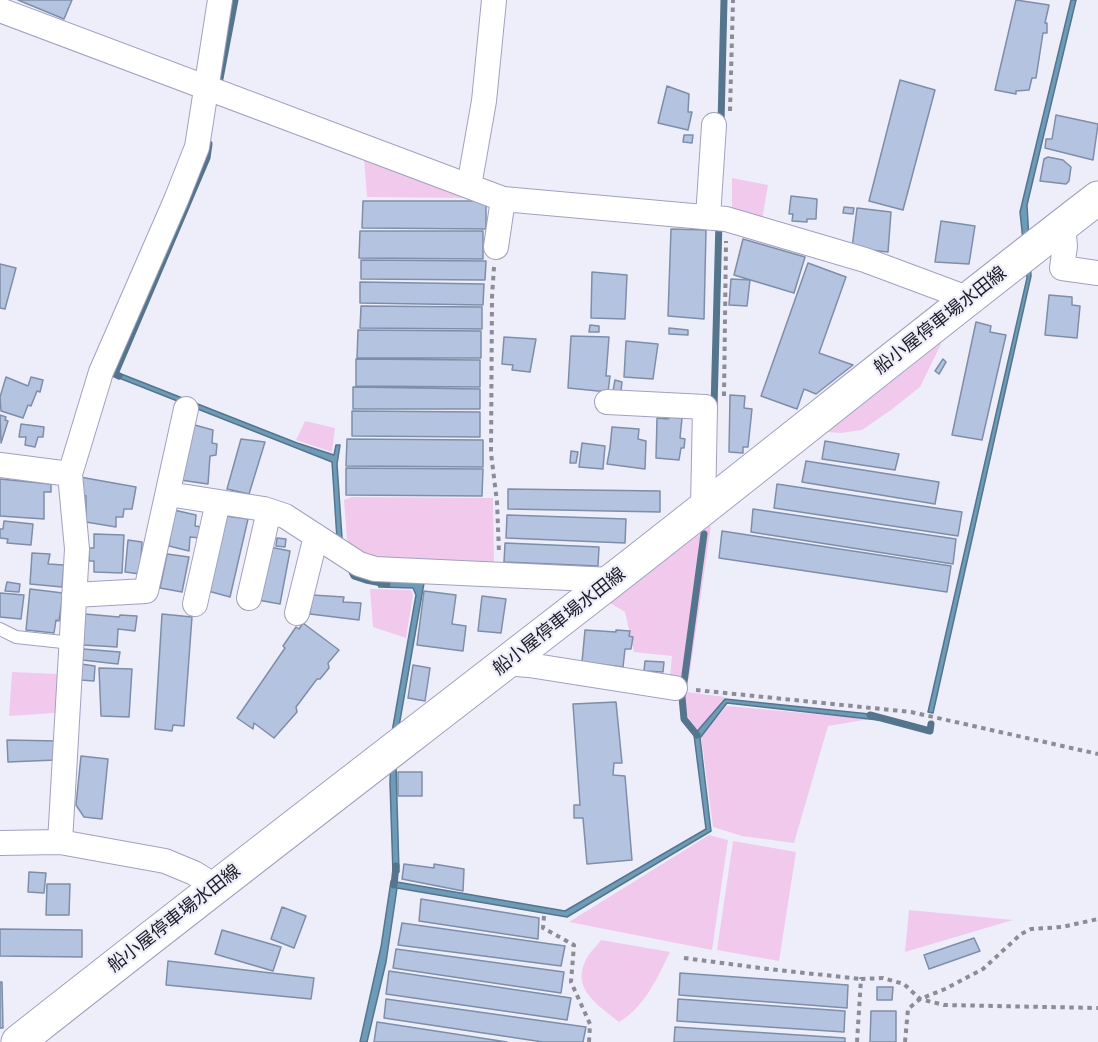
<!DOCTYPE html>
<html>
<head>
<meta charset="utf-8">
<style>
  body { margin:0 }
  canvas { display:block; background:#eeeefb }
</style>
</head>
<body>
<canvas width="1098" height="1042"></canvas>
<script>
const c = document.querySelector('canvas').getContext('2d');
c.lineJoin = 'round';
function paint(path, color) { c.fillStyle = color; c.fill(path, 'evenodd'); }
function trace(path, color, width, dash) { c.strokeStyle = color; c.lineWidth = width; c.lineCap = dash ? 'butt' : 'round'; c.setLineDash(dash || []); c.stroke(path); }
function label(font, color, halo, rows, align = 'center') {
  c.font = font + ' Ubuntu,"Noto Sans JP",sans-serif'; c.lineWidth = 4.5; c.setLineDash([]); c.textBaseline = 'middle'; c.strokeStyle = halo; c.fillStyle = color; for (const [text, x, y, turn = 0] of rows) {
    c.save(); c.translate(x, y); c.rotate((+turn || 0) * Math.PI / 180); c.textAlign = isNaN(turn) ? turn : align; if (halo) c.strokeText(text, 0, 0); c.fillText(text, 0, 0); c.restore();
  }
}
paint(new Path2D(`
  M364,158L475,198L367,197Z
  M732,178L768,185L762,220L732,209Z
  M942,342L920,387L891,410L862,430L841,433L827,432Z
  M305,421L335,428L332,452L296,440Z
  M352,497L493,498L494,565L371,557L351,547L347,539L344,500Z
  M711,525L689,679L670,676L672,656L634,652L625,612L610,603Z
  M370,589L411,590L413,595L406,638L373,627Z
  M12,672L58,674L55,713L9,716Z
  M686,692L725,697L698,730C687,718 682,709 686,692Z
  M727,706L870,719L828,726L794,843L742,836L713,827L701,736Z
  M709,835L728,840L712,950L569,922Z
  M733,841L796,852L779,961L717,950Z
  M909,910L1013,920L905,952Z
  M601,940L670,952C658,977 644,1008 619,1022C597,1004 569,988 588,956C592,950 597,946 601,940Z`), '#f1c9ed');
const water = new Path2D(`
  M1071,0H1076L1027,205L1031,276L933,713L928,712L1027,278L1020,212Z
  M111,370L297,443L334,455L336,445H340L337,464L342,538L337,539L332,462L109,374Z
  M377,580L424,583L399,726L396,766L399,872L393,873L390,783L392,732L416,595L413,588L379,587Z
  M725,699L879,715L878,720L727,703L700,738L711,831L567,917L397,888L386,962L367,1042H360L381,947L391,881L565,911L706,829L694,735Z`);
paint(water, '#6e9bb8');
trace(water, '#55758c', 1.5);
trace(new Path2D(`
  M218,89L235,0
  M721,123L724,0
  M119,376L115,374L207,158L209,144
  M714,408L719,221
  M350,568L354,576L366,580L387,584
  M870,715L930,731L931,724
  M697,735L684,719L682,697L704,534
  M394,885L396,866`), '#55758c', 7);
const building = new Path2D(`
  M18,0H72L64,19Z
  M1016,0L1049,5L1045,23H1047V33H1043L1036,78H1032L1029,90L1016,91V94L995,90Z
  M900,80L935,90L903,210L869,201Z
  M667,86L689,94L688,112H692L688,130L658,123Z
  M1056,115L1098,124L1093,160L1045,148L1046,139H1052Z
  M684,135H693L692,143L683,142Z
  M1048,157L1063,160L1071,167L1069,181L1066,184L1040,181L1044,159Z
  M791,196L817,199L816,219H807V222L792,221L793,214H789Z
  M363,201H486V229L362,228Z
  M844,207L854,208L853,214L843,213Z
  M857,208L891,212L888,252L852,248Z
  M941,221L975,226L969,264L935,262Z
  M671,229L706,230L704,319L668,316Z
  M360,231H483V259L359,258Z
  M743,239L805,257L794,293L734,275Z
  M361,260L486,261L485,280L361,279Z
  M808,263L846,277L819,353L853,365L816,394L804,389L797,409L761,396Z
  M0,264L16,268L5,309L0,308Z
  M592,272L627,275L625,319L591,318Z
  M731,279L750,280L747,306L729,305Z
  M360,282L484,284L483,305L360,303Z
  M1049,295L1072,297V305L1080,306L1077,338L1045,335Z
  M361,306L482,307V329L360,328Z
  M976,322L991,326L990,332L1006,335L982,440L952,435Z
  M590,325L599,326V332H589Z
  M669,328L688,330V335L669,334Z
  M358,330L481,331V358H357Z
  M571,336L609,337L606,376H610L608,392L568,388Z
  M504,337L536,339L530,372L512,370L513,365L502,364Z
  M626,341L658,344L653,379L624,377Z
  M356,359L480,360V387L356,386Z
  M943,359L946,362L939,374L935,371Z
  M6,377L28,386L31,377L43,380L40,392L37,391L31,406L28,405L23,418L1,411L0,397Z
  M615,380L622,382L621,391H613Z
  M353,387L480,389V409H353Z
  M730,395L745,396L744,408L752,409L748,447H743V453L729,452Z
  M352,411L480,412V437L352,436Z
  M0,415L6,417L5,420L8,421L1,443Z
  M670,417L682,418L680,438L685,439L684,448H681L679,460L656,458L657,418L668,419Z
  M21,424L44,427L43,437H38L35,447L25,445L26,437H19Z
  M191,424L213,430L212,443L217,444L216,455L210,456L208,484L180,480Z
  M612,427L639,429L638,439L646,441L645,469L607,464L610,448Z
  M241,439L265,442L249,494L227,489Z
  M347,439L483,440V467L346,466Z
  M825,441L899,454L895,470L822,459Z
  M582,443L605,446L603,469L579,467Z
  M571,451L578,452L576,463H570Z
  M806,461L939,482L935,504L802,482Z
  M346,468L483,469L482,496L346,495Z
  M80,477L136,487L132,509H124L123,517H116V527L86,522V496L82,495Z
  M0,479L51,484V492H44V519L0,516Z
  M777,484L962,512L958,536L774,508Z
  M508,489L660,491V512L508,509Z
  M753,509L956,539L953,564L751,532Z
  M174,510L196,515L195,526L202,527L200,538L190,537L189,551L169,546Z
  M507,515L626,519L625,543L506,538Z
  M226,516L248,519L230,597L208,591Z
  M4,521L33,524L31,545L7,543L8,539L0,538V529H3Z
  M722,531L951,566L947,592L719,558Z
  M94,534L124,535L122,573L94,572V561H89V548H94Z
  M277,538L286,539L285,547L276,546Z
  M128,540L142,542L140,574L125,572Z
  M505,543L599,547L598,566L504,562Z
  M270,547L290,551L280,604L258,600Z
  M32,553L50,554L48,564L64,565L62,587L30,584Z
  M167,554L189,557L182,592L160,588Z
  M7,582L20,584L19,592L5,591Z
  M30,589L63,593L59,621L56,620L54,633L26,630Z
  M424,591L456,595L452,624L466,626L463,651L417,645Z
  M0,593L24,595L21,619L0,617Z
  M312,595L344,597L343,602L361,603L359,620L310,614Z
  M482,596L506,599L501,633L478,631Z
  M85,614L119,617L120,615L137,616L135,631L118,629L117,647L83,645Z
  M162,614L192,617L184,726L173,725L172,731L155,729Z
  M303,623L339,650L328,663L329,668L320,679H317L296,707L297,712L274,738L254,723L253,729L237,718L285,648L283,646L296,627L299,629Z
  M585,630L616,632V630L630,631L629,636L633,637L631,649H625L623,667L582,662Z
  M83,649L120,652L118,664L82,660Z
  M645,661L664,662L663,672L644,671Z
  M81,664L95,666L94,681L80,680Z
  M413,665L430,668L425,701L408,698Z
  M99,668L132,669L129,717L101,716Z
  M616,702L622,763H614L613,775L625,776L632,860L587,864L583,818H574V805H580L573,704Z
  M7,740L57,741L56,760L8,762Z
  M81,756L108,759L102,819L84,817L76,805Z
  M398,772H422V796H398Z
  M404,864L434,868V864L464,869L463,891L402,879Z
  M29,872L46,873L44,893L28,892Z
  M47,884H70L69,915H46Z
  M421,899L539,918L538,939L419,921Z
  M282,907L306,916L294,948L271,939Z
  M402,923L565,946L561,966L398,945Z
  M0,929L82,930V957L0,956Z
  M222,930L281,947L273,971L215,954Z
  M974,938L980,951L929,969L924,955Z
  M396,949L564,972L561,993L393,968Z
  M168,961L314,978L311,999L166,985Z
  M389,971L571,998L567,1020L386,994Z
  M680,973L848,985L847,1008L679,995Z
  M0,982H2L3,1028H0Z
  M877,987H893L892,1000H877Z
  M386,999L586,1027L583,1042H543L384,1018Z
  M678,999L845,1011L844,1032L677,1021Z
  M871,1011H896V1042H870Z
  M377,1022L507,1042H374Z
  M675,1027L845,1038V1042H674Z`);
paint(building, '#b4c4e0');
trace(building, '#7e8ea8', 1.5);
const service = new Path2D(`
  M0,629L16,637L72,643`);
const minor = new Path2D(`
  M0,10L503,199L726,219L865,260L967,298
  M469,186L484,101L494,0
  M708,217L714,125
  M1063,224L1065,246L1062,268L1098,273
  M496,247L503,199
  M607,402L705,407L703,508
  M0,465L70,474
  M168,494L264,509L285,516L359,564L375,569L612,580
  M74,595L146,591L186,409
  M249,598L269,511
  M195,604L218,502
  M297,613L316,536
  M504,663L529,665L675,688
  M60,842L77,549L70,474L101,372L176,200L197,147L220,0
  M0,843L60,842L165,861L194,873L215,886`);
const secondary = new Path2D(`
  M18,1042C214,887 413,735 611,581C774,454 934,324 1098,198`);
trace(service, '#a1a1bf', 14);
trace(minor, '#a1a1bf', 26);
trace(secondary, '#a1a1bf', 35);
trace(new Path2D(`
  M730,111L733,0
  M494,267L492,297L491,453L497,502L499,553
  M724,396L726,241
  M696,690L911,712L1098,754
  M544,916L543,928L574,945L571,982L590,1024L589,1042
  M684,958L768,969L861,979
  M857,1042L861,979L883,978L904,984L920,999L944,1005L1098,1008
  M905,1042L908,1009L920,999L945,989L983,969L1021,934L1031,929L1062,927L1098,919`), '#8c8c98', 4, [4.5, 4.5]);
trace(service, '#fff', 12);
trace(minor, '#fff', 24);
trace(secondary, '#fff', 33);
label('18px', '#1b1b26', '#eeeefb', [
  ["船小屋停車場水田線",940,320,-38],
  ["船小屋停車場水田線",559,621,-38],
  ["船小屋停車場水田線",174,918,-38]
]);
</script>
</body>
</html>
